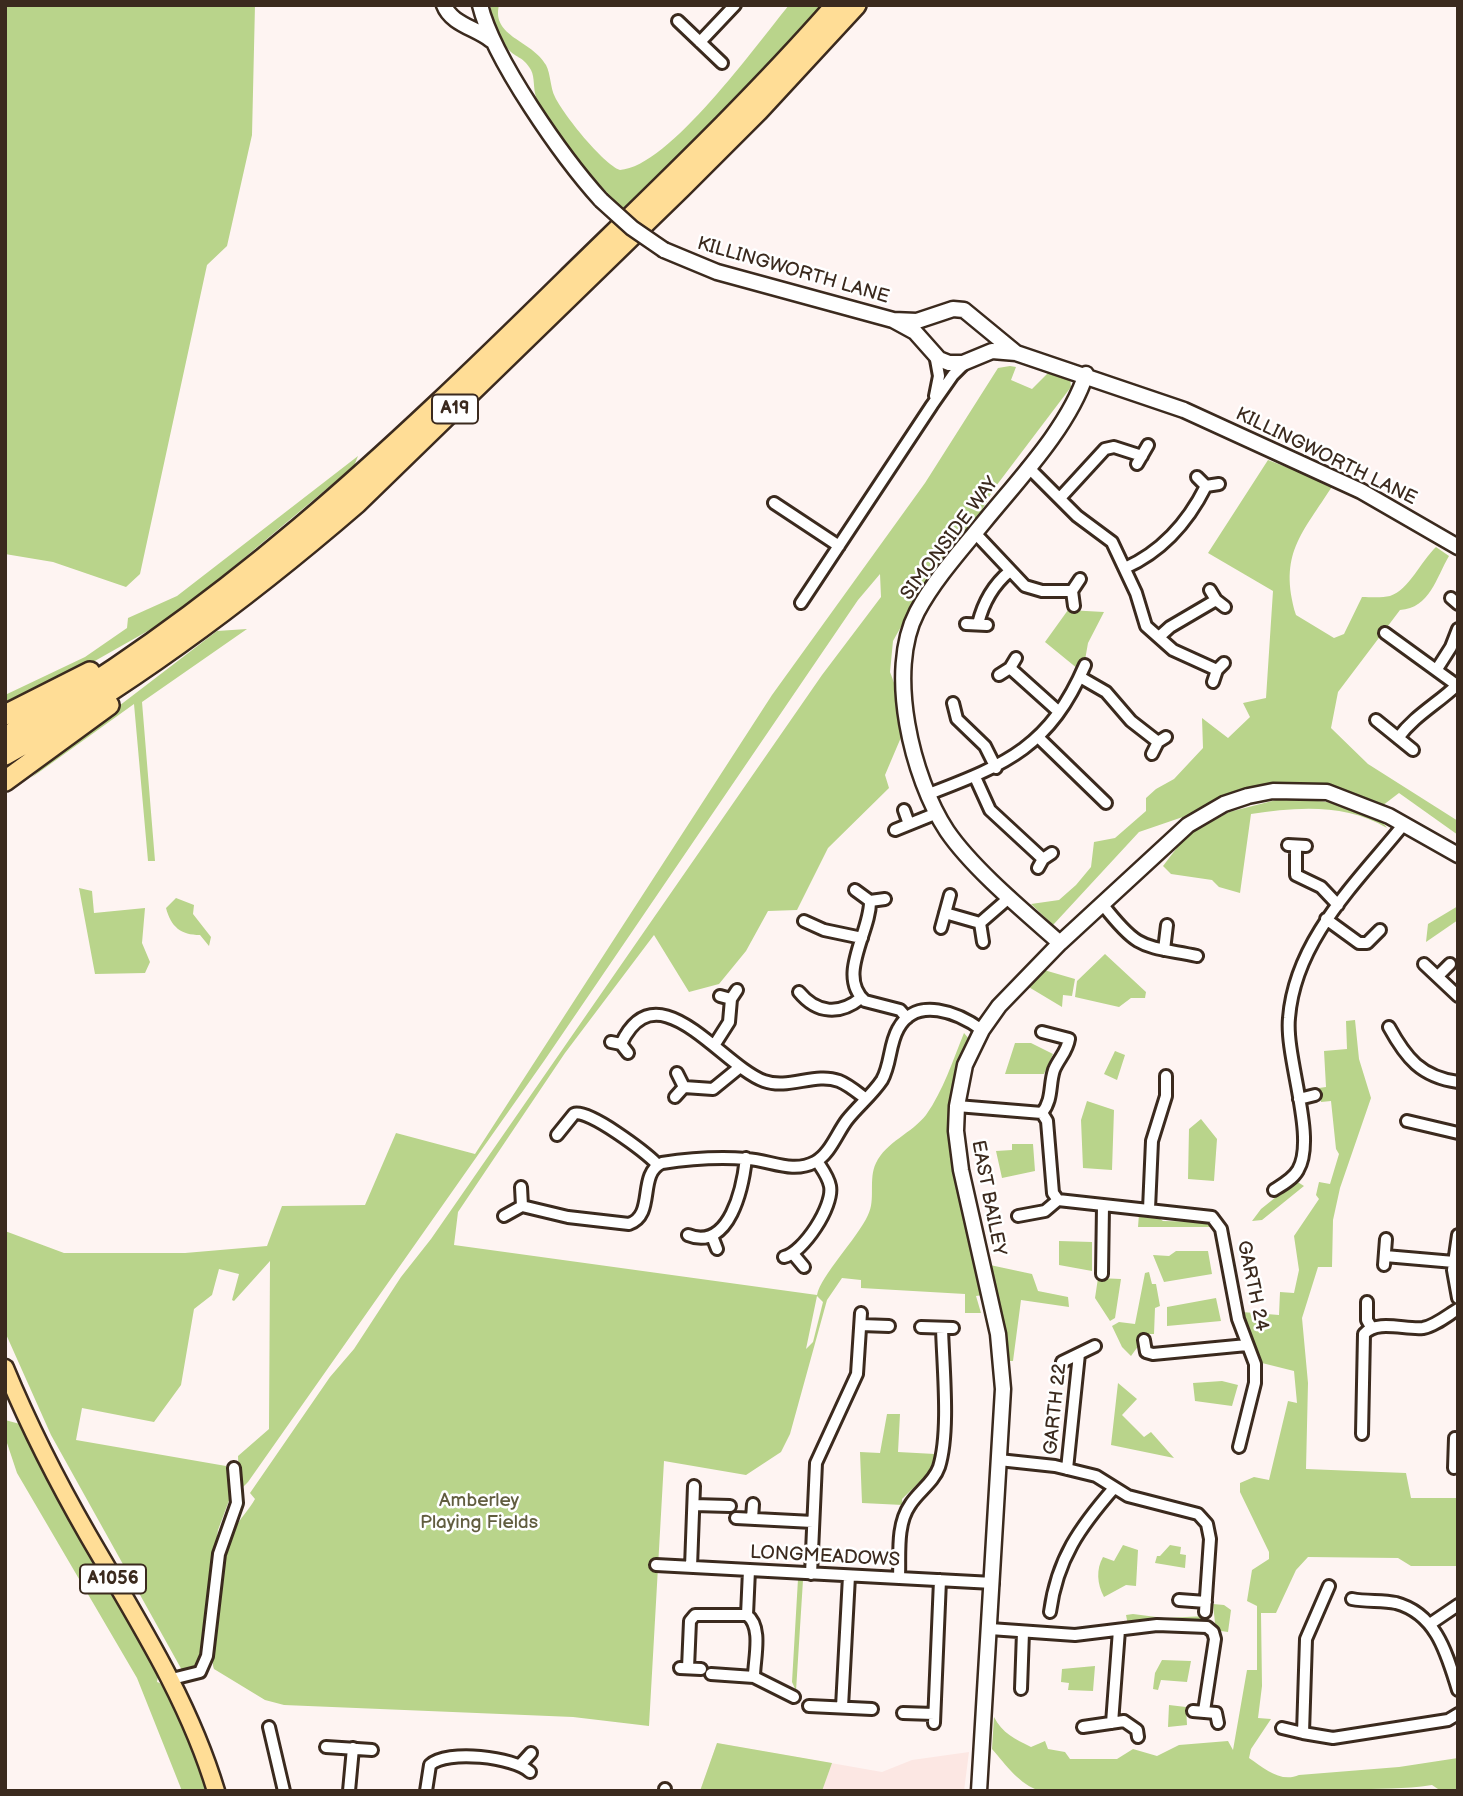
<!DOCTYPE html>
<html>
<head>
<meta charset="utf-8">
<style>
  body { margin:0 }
  #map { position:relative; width:1463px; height:1796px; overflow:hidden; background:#fef4f2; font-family:"Balsamiq Sans",sans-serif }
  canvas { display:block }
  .frame { position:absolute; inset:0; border:7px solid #3b2a1e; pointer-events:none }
</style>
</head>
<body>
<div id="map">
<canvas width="1463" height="1796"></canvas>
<div class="frame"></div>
</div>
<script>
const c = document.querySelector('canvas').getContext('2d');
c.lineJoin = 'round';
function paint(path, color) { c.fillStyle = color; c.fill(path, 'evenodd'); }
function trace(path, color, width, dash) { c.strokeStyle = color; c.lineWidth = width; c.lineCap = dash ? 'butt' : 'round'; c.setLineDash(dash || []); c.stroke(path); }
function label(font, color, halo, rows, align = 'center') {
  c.font = font + ' "Balsamiq Sans",sans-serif'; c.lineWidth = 5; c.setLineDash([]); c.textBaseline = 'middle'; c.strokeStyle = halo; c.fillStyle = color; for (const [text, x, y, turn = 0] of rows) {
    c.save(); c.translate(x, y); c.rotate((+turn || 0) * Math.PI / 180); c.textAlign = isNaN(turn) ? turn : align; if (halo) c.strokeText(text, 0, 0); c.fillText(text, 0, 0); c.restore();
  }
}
paint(new Path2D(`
  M717,1743L882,1772L912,1760L969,1752L964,1791H700Z`), '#fce7e3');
paint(new Path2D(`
  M5,5H255L252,135L227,246L207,265L140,574L126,587L53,562L5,554Z
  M491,5H499C491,37 532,40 546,65C551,75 550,87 555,97C563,114 603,164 620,170C669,167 757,44 789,5H827L626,212C598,185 552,132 536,97C533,88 535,78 531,70C523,56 517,59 508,49C497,38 489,20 491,5Z
  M1010,366L1016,367L1011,380L1032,389L1050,371L1070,378L1071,387L993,490L976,521L916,600L893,641L890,672L900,699L902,735L885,775L889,788L828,848L797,910L768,911L746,951L719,984L689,992L654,935L565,1053L458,1212L454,1245L817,1295C821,1275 857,1239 868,1215C876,1200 868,1179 876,1163C886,1142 912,1133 926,1115C943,1091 953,1060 964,1033L970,1040L956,1081L983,1295L976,1296L981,1313H965V1294L861,1288V1280L842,1278L827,1300L790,1434L781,1452L746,1475L664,1461L649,1726L573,1717L284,1705L265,1700L214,1669C208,1647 224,1552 234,1530C240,1518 249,1510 255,1499L250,1493L330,1377L354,1349L401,1277L431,1239L822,675L881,597L880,574L858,600L544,1061L248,1482L243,1487L239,1483L238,1456L269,1429L270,1261L234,1301L232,1300L239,1274L219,1269L212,1295L194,1309L181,1385L154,1422L82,1408L76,1440L226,1466L232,1474L230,1498L218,1530L199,1663L192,1671L183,1672L51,1435L5,1332V1231L64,1253H185L267,1246L282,1206L365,1205L396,1133L475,1154L772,695L925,483L998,368ZM817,1296L823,1302L813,1342L806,1349Z
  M358,456L354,466L176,615L63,679L5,707V695L85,657L127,628L128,618L177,596Z
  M1268,460L1333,485C1302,534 1278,554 1296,615L1334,638L1344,634L1362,597C1370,597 1382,598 1390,596C1409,590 1421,561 1436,547L1449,556C1436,578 1430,608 1400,610L1338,692L1331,728L1368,764L1458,821V835L1399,793L1378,809L1320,785H1276L1139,832L1053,925L1031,904L1059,900L1076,885L1091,867L1094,842L1115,838L1146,811V798L1156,789L1174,779L1203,748L1202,718L1228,738L1250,717L1243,703L1266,698L1273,591L1208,553Z
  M1068,610L1104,612L1088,643L1085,660L1078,669L1045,642Z
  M247,629L142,702L155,861H148L134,704L31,778L64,748L217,631Z
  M1280,799C1306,799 1373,802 1387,828C1346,803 1296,807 1251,814L1240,893L1219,887L1212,880L1171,874L1163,866L1186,836L1229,812Z
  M79,888L92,891L94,913L145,908L142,943L150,962L145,973L95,974Z
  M176,898L194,905L193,914L211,937L209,946L200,935C181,935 171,927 166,908Z
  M1458,906V920L1426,942L1428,924Z
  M1105,954L1146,992L1145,998H1131L1119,1007L1075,997L1077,981Z
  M1044,970L1075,979L1072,996L1063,995L1062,1007L1027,986Z
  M1355,1020L1359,1059L1371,1098L1340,1188L1333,1220L1332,1267H1318L1302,1318L1308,1383L1306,1469L1406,1473L1411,1498H1458V1566H1411L1398,1558L1308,1557L1296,1570L1276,1613H1261L1262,1686L1258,1718L1271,1719L1251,1749L1249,1758C1265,1769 1281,1783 1299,1775L1399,1767L1458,1758V1791H1441L1432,1785C1404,1790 1378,1787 1351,1791H1040C1019,1784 1006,1765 992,1749L994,1717C1002,1733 1015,1739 1031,1747L1045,1741L1048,1749L1065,1752L1070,1759H1117L1133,1749L1157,1756L1179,1745L1228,1741L1233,1750L1247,1670H1257V1606L1247,1601L1252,1570L1269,1559V1552L1240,1492V1483L1254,1477L1269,1480L1288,1401L1297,1403L1294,1371L1258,1362L1242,1312L1279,1315L1280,1292L1294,1293L1299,1270L1294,1236L1319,1199L1316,1195L1319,1182L1330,1184L1339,1154L1336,1149L1331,1101L1321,1102L1319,1088L1326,1087L1324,1051L1347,1049L1346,1021Z
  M1015,1043H1031L1053,1054L1044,1074H1005Z
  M1115,1051L1125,1055L1117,1080L1104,1074Z
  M1087,1101L1114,1110L1112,1170L1083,1168L1081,1120Z
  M1201,1119L1217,1139L1214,1181L1188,1179L1189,1129Z
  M1012,1144H1033L1035,1171L1002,1178L996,1151L1012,1150Z
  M1296,1181L1304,1186L1262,1220L1252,1221L1261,1209Z
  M1139,1214L1156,1216L1163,1221L1208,1222L1213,1227H1138Z
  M1059,1241L1092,1242V1271L1059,1265Z
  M1176,1251H1208L1212,1274L1164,1282L1153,1255L1169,1256Z
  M990,1265L1032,1274L1038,1291L1068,1297L1069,1307L1021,1300L1013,1361H1007Z
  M1149,1272L1152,1284H1156L1160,1306L1155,1308L1154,1334H1139V1345L1131,1356L1122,1347L1112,1326L1119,1322L1135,1324L1145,1273Z
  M1098,1278L1121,1279L1115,1318L1110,1321L1095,1298Z
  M1216,1298L1221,1321L1167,1326V1307Z
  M1222,1381L1238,1385L1232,1406L1195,1401L1193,1383Z
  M1118,1383L1137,1399L1122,1415L1144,1437L1151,1432L1174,1458L1111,1445Z
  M887,1414H900L898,1452L935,1454L933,1469L902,1499L903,1505L862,1503L860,1452L880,1453Z
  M5,1420L20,1424L48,1479L159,1670L157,1682C180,1689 200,1767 209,1791H182L137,1678L17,1473L5,1437Z
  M1123,1545L1138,1550L1136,1586L1126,1585L1104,1597C1097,1584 1096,1569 1103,1557L1114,1561Z
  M1170,1545L1181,1547L1180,1554L1186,1555L1185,1568L1155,1563L1157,1556H1160Z
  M798,1579L803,1580L796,1691L792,1682Z
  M1213,1604L1224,1605L1231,1610L1228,1632L1221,1631L1215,1623Z
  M1133,1614L1164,1618L1207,1616L1209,1623L1128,1625L1126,1615Z
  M1162,1660L1191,1661L1187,1682L1161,1680L1158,1690L1153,1689L1155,1673Z
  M1095,1666L1093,1691L1068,1690L1069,1683L1061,1682L1062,1669Z
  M1169,1705L1186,1707L1187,1725L1168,1727Z
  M717,1743L832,1763L822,1791H700Z`), '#b9d48b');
const street = new Path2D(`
  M678,21L722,63
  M700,42L735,5
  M935,354L939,376L935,396
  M1137,464L1148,445
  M1028,467L1077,516L1112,542L1136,593L1146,626L1173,650L1217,670
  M1197,477L1206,486L1219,484
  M1060,498L1105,449L1114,447L1142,456
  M774,503L839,546
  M975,533L1025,586L1042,591H1072
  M1125,568C1161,552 1188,522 1206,486
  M1210,590L1216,600L1225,607
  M1451,598L1458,604
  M801,603L932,405L953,375L966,362
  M1074,606L1072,591L1080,579
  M966,624L987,625
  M978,624C983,603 993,585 1010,571
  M1385,633L1458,686
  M1159,637L1170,627L1216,600
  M1010,668L1059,712
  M1437,669L1451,647L1458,629
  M999,675L1010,668L1016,658
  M1080,677L1106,692L1131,721L1158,742
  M1213,682L1217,670L1224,663
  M953,703L957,719L985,746L996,768
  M1376,720L1413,750
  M1038,737L1106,803
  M1398,738C1414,716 1437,704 1457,685
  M1152,754L1158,742L1166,737
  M975,777L990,810L1043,859
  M929,794C1008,764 1050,746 1085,665
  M904,810L909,824
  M895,830L937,813
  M1288,845L1306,846
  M1296,846V875L1321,887L1338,905
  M1038,868L1043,859L1052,853
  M855,890L870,901L885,899
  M870,901C871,931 836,976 865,1001L900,1010L907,1018
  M1103,905C1139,951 1142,945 1197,956
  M945,913L980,923
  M1326,919L1359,943H1367L1380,930
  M804,921L824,930L862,938
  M941,928L950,895
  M983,942L980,923L1010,897
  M1164,950L1167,925
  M1424,964L1458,996
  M1438,976L1450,964
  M799,992C817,1014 840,1015 861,998
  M720,996L731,999L737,990
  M1389,1027C1406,1058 1421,1077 1458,1082
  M1042,1032L1069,1039C1067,1052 1059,1058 1054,1070C1049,1085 1053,1099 1042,1113
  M611,1042L621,1044L628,1053
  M621,1044C657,967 721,1065 764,1081C789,1090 815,1072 839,1081C849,1085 858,1093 866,1099
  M715,1044L729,1022L731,999
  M684,1087L713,1089L740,1067
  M675,1097L684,1087L677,1073
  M1299,1099L1315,1095
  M957,1106L1042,1113L1047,1121L1053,1193L1058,1200L1212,1217L1221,1229L1238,1319L1255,1364V1383L1239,1447
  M1407,1121L1458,1133
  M557,1135L574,1114C588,1108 646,1153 657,1164
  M1274,1190C1282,1185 1293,1179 1298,1170C1317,1138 1285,1058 1289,1018C1295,940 1357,882 1404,824
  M522,1206L568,1217L629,1224C656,1215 637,1174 662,1163C688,1159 720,1157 747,1159C770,1160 792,1174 815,1162C830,1154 837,1133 847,1120C858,1106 872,1095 882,1080C891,1064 889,1045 898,1029C916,995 959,1013 982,1030
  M1149,1209L1152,1141L1166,1096V1076
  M504,1216L522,1206L521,1187
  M1018,1216L1045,1211L1058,1200
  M688,1235C730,1252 743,1186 746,1158
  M1458,1235L1453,1270L1458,1298
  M712,1236L717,1249
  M794,1255L804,1267
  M1385,1256L1454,1262
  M784,1257C803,1253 834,1206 830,1186C828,1176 822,1169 817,1161
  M1384,1265L1386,1239
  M1102,1274L1103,1206
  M1367,1302V1320L1371,1327
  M861,1325L889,1326
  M921,1327L953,1328
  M1144,1340L1146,1352L1153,1354L1247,1345
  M1062,1362L1095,1346
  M1362,1434L1364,1334C1377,1319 1405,1330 1423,1328C1435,1326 1448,1315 1458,1309
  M999,1460L1055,1466L1096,1476L1128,1496L1198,1514L1207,1524L1210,1539L1205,1612
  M1454,1468L1455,1438
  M1067,1469L1079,1354
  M694,1505L730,1506
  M736,1518L813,1522
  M752,1519L753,1504
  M656,1565L993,1583
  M691,1567L694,1486
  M749,1570L747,1615C763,1627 754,1659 754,1677
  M811,1574L816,1463L857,1374L861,1313
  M899,1578C900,1555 896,1525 910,1505C918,1492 934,1482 939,1467C950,1432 943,1366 942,1328
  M1329,1586L1306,1639L1303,1733L1333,1738L1448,1720L1458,1714
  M1352,1599C1367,1602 1382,1600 1396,1603C1437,1614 1447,1655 1458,1690
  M1179,1600L1206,1602
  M1050,1612C1057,1559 1080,1527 1114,1488
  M1430,1624L1458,1605
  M990,1629L1075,1635L1157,1625L1207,1627L1213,1632L1215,1639L1204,1711
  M680,1668L701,1669
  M688,1668L690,1621L695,1615H747
  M711,1674L754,1677L794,1697
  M172,1679L200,1672L207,1656L219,1554L237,1503L234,1468
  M1021,1689L1023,1632
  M809,1706L872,1709
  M842,1707L849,1576
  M1193,1711L1216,1713L1218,1723
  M903,1713L934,1714
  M934,1723L940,1580
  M1112,1723L1119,1630
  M269,1727L284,1791
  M1083,1727L1124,1721L1137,1730L1138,1737
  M1282,1728L1303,1733
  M326,1747L372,1750
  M521,1764L531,1753
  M349,1791L353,1748
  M426,1791L430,1765C447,1749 514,1757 530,1772
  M665,1791V1789`);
const secondary = new Path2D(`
  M444,5C451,24 476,28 491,40
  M480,5C493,59 563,158 601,200
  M664,250L717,272L893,320L917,321L953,309L964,310L1015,352
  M893,320L915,332L939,359L949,363H963L992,351L1016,353L1184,410L1361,491L1458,547
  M1060,943C1025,912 973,869 947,831C912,778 886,671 917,612C934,580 961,550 984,522C1019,479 1069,427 1086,374
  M979,1791L1003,1389L998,1334L961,1170L956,1131L957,1106L965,1065L982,1030L999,1006L1060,943L1188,825L1224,804L1248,796L1273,791L1327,792L1389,816L1458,855`);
const primary = new Path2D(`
  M5,1368C29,1426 57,1481 88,1535C136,1618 188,1698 216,1791`);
const highway = new Path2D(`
  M5,715L90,672
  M5,737C221,614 390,453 566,280C658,190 751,102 836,5
  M5,755C132,684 247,598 357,503L681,188L758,111L856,5
  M5,781L109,705`);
trace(street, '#3b2a1e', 16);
trace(secondary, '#3b2a1e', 19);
trace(primary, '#3b2a1e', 21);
trace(highway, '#3b2a1e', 24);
trace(street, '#fff', 10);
trace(secondary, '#fff', 14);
trace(primary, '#ffdd96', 16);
trace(highway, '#ffdd96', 19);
const secondaryBridge = new Path2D(`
  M601,200L632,228L664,250`);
trace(secondaryBridge, '#3b2a1e', 19, []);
trace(secondaryBridge, '#fff', 14);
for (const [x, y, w] of [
  [455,409,46],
  [113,1579,66]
]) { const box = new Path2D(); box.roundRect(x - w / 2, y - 14.5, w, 29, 5); c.fillStyle = '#fff'; c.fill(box); trace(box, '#3b2a1e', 2); }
label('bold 18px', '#3b2a1e', null, [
  ["A19",455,409],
  ["A1056",113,1579]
]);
label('19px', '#3b2a1e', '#fff', [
  ["KILLINGWORTH LANE",793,271,16],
  ["KILLINGWORTH LANE",1326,457,26],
  ["SIMONSIDE WAY",950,539,-53],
  ["EAST BAILEY",988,1198,79],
  ["GARTH 24",1252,1286,78],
  ["GARTH 22",1056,1409,-84],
  ["LONGMEADOWS",825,1557,3]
]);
label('19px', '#615d3f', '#fff', [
  ["Amberley",479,1501],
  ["Playing Fields",479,1523]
]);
</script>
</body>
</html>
